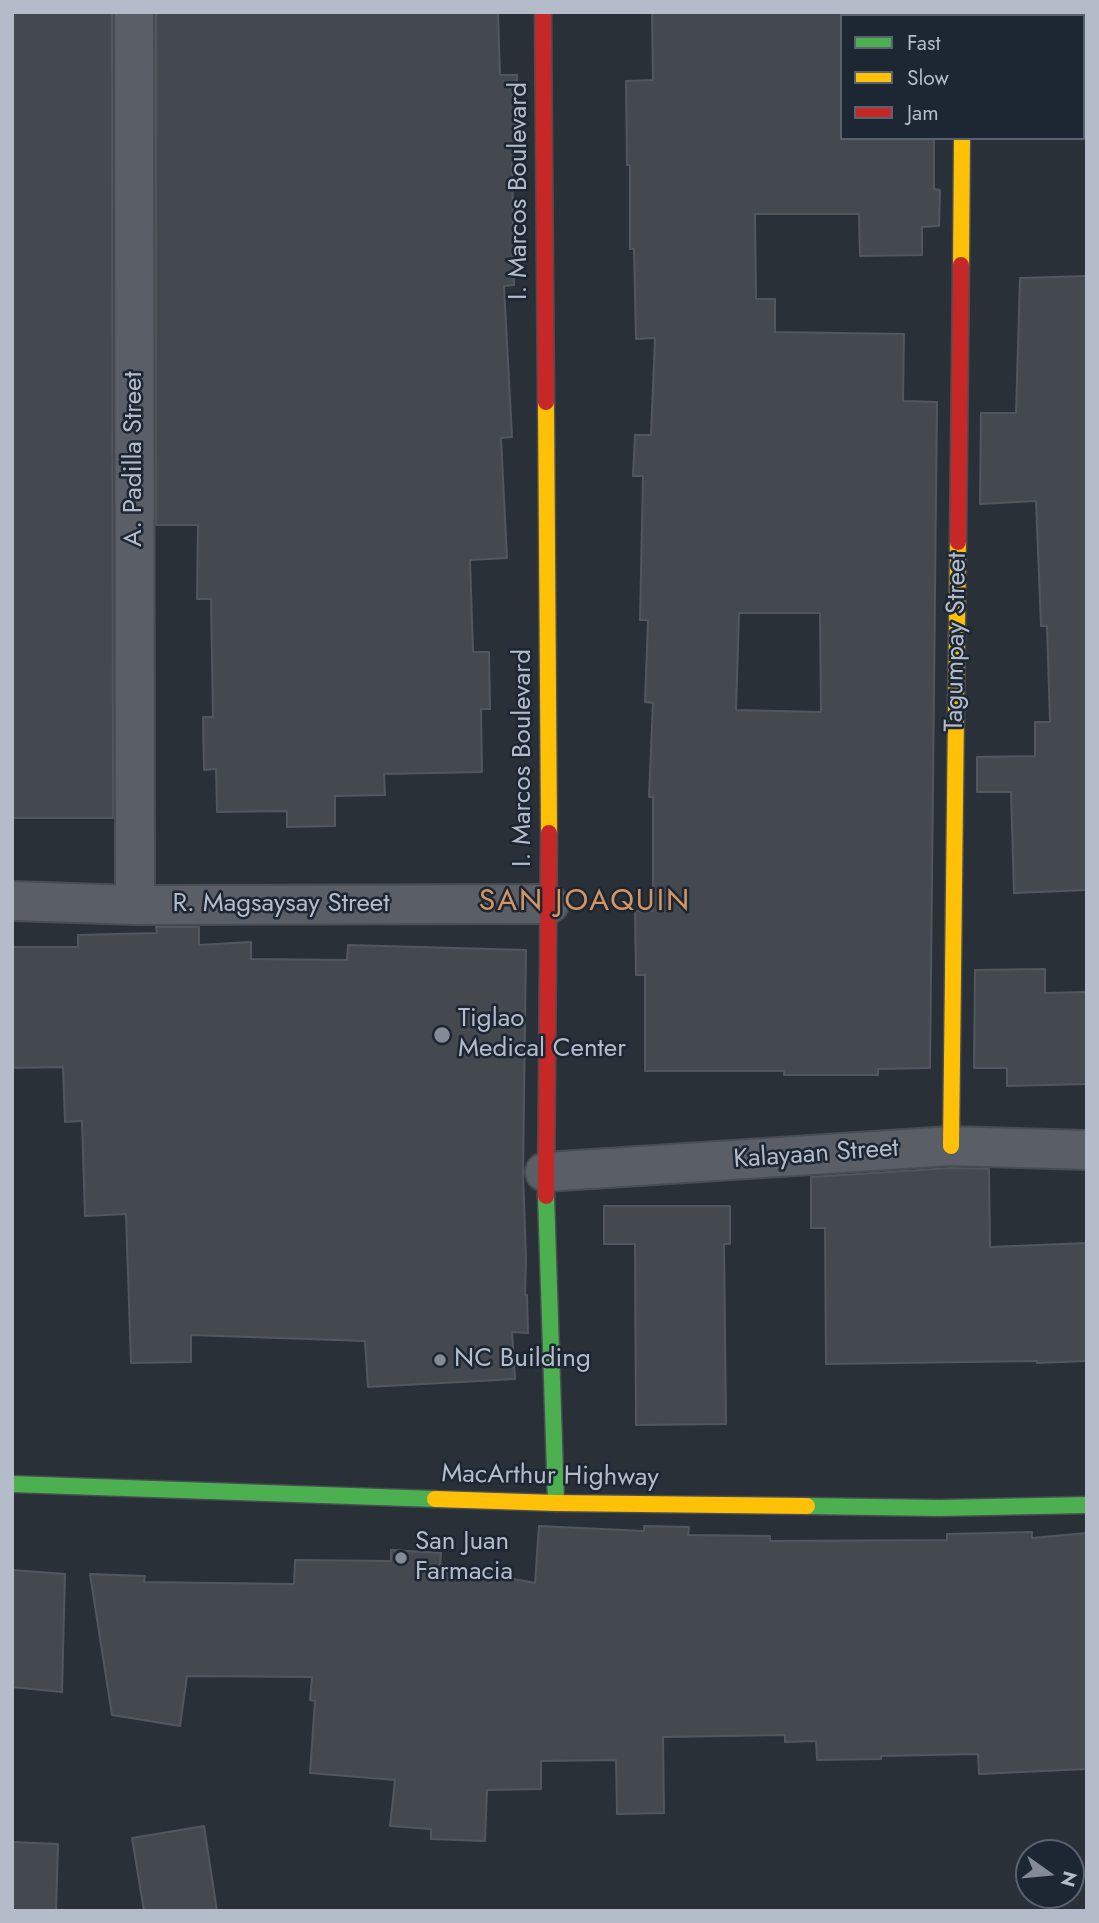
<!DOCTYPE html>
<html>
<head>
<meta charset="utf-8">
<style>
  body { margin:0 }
  #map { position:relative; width:1099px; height:1923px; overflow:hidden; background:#2a3038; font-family:Jost,sans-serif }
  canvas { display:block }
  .frame { position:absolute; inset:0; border:14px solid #b4bcc9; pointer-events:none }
  .legend { position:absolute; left:840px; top:14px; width:245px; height:126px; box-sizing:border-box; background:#1d2633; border:2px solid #59626f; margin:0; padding:9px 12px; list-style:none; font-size:21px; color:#b4bcc9 }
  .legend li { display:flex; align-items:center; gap:14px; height:35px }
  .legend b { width:35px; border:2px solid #59626f }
  .north { position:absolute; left:1015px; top:1839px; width:70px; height:70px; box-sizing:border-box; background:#1d2633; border:2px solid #59626f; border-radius:50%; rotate:105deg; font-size:19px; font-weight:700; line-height:28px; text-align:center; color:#b4bcc9 }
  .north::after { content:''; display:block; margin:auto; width:24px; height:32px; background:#848b96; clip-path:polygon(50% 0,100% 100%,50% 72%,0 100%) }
</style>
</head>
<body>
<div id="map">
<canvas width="1099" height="1923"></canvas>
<div class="frame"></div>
<ul class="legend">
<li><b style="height:9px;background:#4caf50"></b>Fast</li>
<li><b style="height:9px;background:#ffc107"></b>Slow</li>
<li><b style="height:9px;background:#c62828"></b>Jam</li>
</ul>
<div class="north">N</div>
</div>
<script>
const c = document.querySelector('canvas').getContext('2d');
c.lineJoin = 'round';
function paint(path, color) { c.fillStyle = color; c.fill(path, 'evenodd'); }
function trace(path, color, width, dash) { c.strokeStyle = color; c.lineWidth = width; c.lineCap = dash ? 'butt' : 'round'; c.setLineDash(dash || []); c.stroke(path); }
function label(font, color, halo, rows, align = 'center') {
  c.font = font + ' Jost,sans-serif'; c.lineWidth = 5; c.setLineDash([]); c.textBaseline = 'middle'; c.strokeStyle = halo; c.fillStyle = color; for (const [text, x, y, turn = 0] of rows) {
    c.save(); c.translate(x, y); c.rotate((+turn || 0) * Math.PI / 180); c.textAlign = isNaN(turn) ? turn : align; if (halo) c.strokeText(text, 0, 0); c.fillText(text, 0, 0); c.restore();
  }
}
const building = new Path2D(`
  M12,12H112L113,818H12Z
  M156,12H498L500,75H517L519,159H512L514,285L504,286L512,437L501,438L507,558L470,560L473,652H489L490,709H481L482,772L384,774L385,795L335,796V826L287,827V811L217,812L216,769L204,770L203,717H213L211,599H197L198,525H156Z
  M652,12H842V138H934V189L940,190L939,226L922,227V255L860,256L859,214H755L756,299H775V332L904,334L903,401L937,402L930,1068L878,1069V1075H784V1071H645V975H636L635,911H653V797H649L653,703L645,702L648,620H640L643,476H633L635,435H651L655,338L636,339L634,249H630V165H627L626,81L653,80ZM739,613H820L821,712L736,710Z
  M1087,276V890L1014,893L1011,792H977V757L1035,756V722H1050L1047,626H1041L1036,501L980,504L981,413H1016L1020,278Z
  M156,927H199V945L251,942V959L347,960L348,945L526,950L523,1173L526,1259L525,1295H527L528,1333L512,1332L515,1379L368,1387L365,1341L191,1335V1362L131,1363L126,1214L85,1216L82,1121L65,1122L63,1067L12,1068V947H78V935L157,933Z
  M1045,969V993L1087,992V1084L1007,1086V1068H974L975,970Z
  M951,1168L989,1169L990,1247L1087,1243V1361L1037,1363V1361L826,1364L825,1228H811V1177Z
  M604,1206H730V1244H724L726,1424L636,1425L635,1244H604Z
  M539,1526L644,1531V1526L689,1527L688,1535L770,1536V1541L947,1540V1534L1032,1532V1538L1087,1533V1769L979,1774L978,1754L881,1756V1759L817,1760L816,1741L785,1742V1735L663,1737L664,1813L617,1814L616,1760L541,1761V1789L487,1790L485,1841L431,1839V1829L390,1826L395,1780L310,1773L315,1701L310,1700L312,1677L187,1676L180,1726L112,1715L90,1574L145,1576L144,1582L294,1584L295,1560L391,1561V1550L441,1553L440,1565L535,1583Z
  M12,1570L65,1574L62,1692L12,1687Z
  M204,1826L217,1911H144L132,1838Z
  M12,1842L58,1844L56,1911H12Z`);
paint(building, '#444950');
trace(building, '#52575f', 2);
const street = new Path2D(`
  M134,12L135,905
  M963,16V12
  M12,901L135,905L549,904
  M545,1172L951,1146L1087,1150`);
const fast = new Path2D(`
  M546,1196L556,1503
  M12,1484L435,1499
  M807,1506L939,1508L1087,1505`);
const slow = new Path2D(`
  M961,265L962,138
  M546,402L549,833
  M951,1146L958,542
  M435,1499L556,1503L807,1506`);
const jam = new Path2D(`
  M543,12L546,402
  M958,542L961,265
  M546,1196L549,833`);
trace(street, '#484c53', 42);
trace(fast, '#484c53', 19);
trace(slow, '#484c53', 19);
trace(jam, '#484c53', 19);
trace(street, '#5a5e66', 38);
trace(fast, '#4caf50', 16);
trace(slow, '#ffc107', 16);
trace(jam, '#c62828', 16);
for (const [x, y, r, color] of [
  [442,1035,9,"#848b96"],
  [440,1360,7,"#848b96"],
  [401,1558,7,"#848b96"]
]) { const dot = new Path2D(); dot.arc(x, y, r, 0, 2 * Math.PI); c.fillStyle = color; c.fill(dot); trace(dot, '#1d2633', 2.5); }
label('26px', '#b4bcc9', '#1d2633', [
  ["I. Marcos Boulevard",520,191,-90],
  ["A. Padilla Street",135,459,-90],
  ["Tagumpay Street",957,642,-89],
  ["I. Marcos Boulevard",524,758,-90],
  ["R. Magsaysay Street",281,905],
  ["Kalayaan Street",816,1155,-4],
  ["MacArthur Highway",550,1477,1]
]);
label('26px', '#b4bcc9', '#1d2633', [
  ["Tiglao",458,1020],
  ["Medical Center",458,1050],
  ["NC Building",454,1360],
  ["San Juan",415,1543],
  ["Farmacia",415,1573]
], 'left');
c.letterSpacing = '2px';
label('30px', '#d59563', '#1d2633', [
  ["SAN JOAQUIN",585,903]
]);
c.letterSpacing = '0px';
</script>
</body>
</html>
